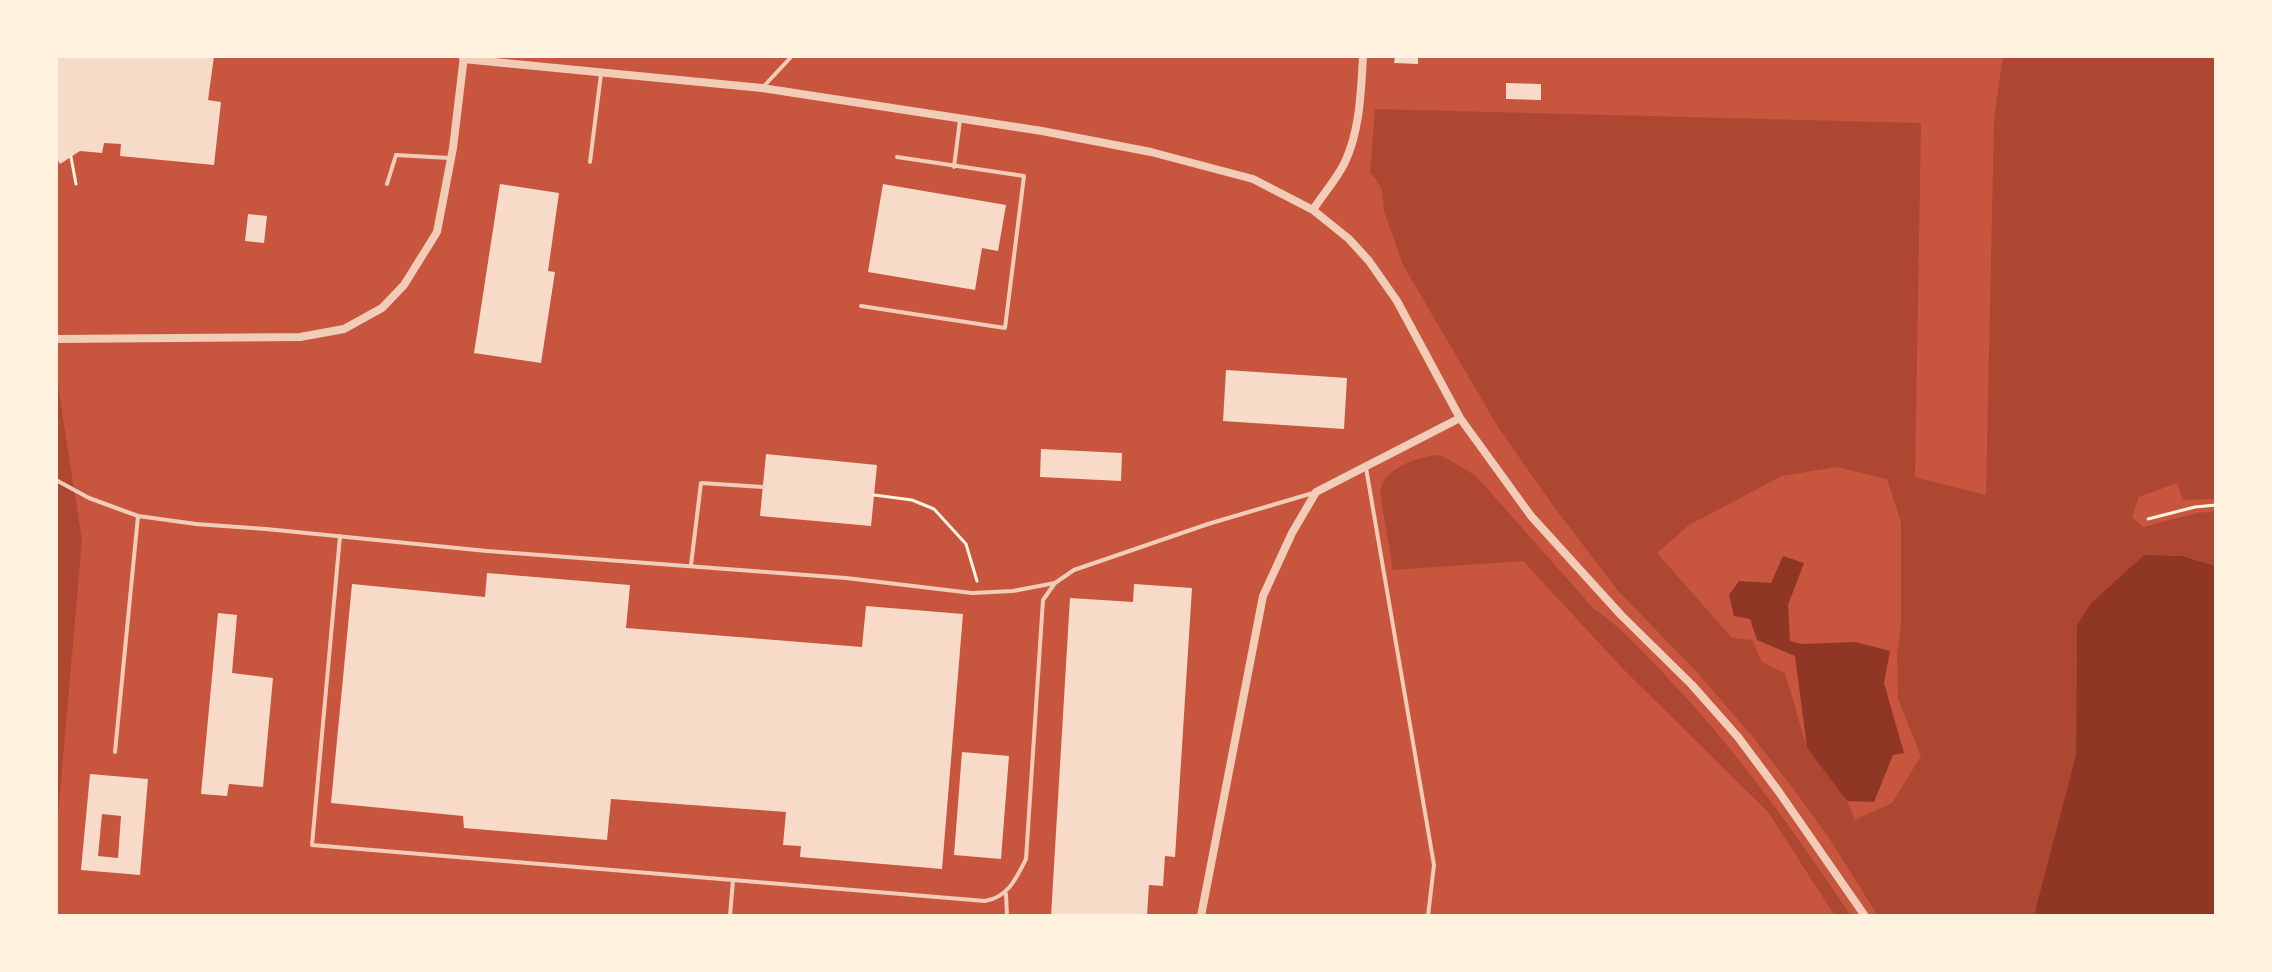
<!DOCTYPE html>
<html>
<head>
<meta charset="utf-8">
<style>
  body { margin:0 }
  #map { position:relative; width:2272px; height:972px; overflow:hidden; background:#c8553d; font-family:"Sofia Sans Condensed",sans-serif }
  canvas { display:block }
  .frame { position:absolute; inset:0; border:58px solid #fff3e0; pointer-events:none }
</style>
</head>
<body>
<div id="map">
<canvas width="2272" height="972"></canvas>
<div class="frame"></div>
</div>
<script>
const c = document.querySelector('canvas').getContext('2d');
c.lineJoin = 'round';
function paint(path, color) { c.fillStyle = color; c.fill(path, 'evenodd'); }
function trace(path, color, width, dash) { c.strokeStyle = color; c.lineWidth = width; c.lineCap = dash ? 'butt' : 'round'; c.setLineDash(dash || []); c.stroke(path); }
paint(new Path2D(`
  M2003,56H2216V499L2183,500L2177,483L2139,497L2132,517L2143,527L2198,513L2216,511V566L2182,556L2144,555L2091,603L2077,625L2076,755L2036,907L2035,916H1878L1829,838L1789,783L1752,736L1696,671L1619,592L1554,507L1498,427L1403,265L1384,211L1382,190L1375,178L1370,173L1375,109L1921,123L1915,477L1986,495L1994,120ZM1836,467L1887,479L1901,522V625L1897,654L1898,699L1921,756L1892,803L1855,820L1847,801L1807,748L1785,673L1762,662L1752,640L1732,638L1657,553L1689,525L1782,476Z
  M56,373L82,540L56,838Z
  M1441,455L1476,476L1594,609C1621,627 1642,651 1665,675C1736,749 1794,831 1851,916H1835L1768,812L1624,670L1523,561L1393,570L1380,493C1382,468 1419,456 1441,455Z`), '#ae4732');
paint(new Path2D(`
  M2144,555L2182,556L2216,566V916H2035L2036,907L2076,755L2077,625L2091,603Z
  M1783,556L1804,563L1788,605L1790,641L1802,644L1855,642L1890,651L1884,683L1904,753L1893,755L1874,802L1847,801L1807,748L1795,656L1757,640L1750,619L1734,616L1729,595L1739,581L1771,583Z`), '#8f3625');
paint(new Path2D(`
  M56,56H214L208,100L221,102L214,165L120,156L121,144L104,143L102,153L80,151L60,164L56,157Z
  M1395,56H1418V64L1394,63Z
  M1506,83L1541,84V100L1506,99Z
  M500,184L559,193L548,271L555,272L541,363L474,353Z
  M883,184L1006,205L998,251L982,248L975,290L868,272Z
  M248,214L267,216L264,243L245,241Z
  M1226,370L1347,378L1344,429L1223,421Z
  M1041,449L1122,453L1121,481L1040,477Z
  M766,454L877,465L871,526L760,516Z
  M487,573L630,585L626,628L862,647L866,606L963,614L942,869L800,857L801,846L783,845L786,812L611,799L607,840L464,828L463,816L331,803L352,584L485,597Z
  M1134,584L1192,588L1175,857L1165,856L1163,886L1149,885L1147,916H1051L1070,598L1133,602Z
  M218,613L237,615L232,673L273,678L263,787L229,784L227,796L201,794Z
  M962,752L1009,756L1001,859L954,855Z
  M90,774L148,779L140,875L81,870ZM102,814L121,816L118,858L98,856Z`), '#f7dbc8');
trace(new Path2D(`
  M71,157L76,184
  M874,495L912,500L934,509L966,544L977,581
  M2148,519L2195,507L2216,505`), '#fff3e0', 3);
trace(new Path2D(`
  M764,86L792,56
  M590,162L601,74
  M954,167L960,120
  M387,184L396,155L449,158
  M861,306L1005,328L1024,176L897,157
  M1366,468L1434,865L1428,916
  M56,480L89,498L138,516L196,524L266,529L487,551L846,578L972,593L1013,591L1055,583
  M340,536L312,845L985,901C1008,897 1016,879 1026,859L1043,600L1055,583L1074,570L1208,524L1313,493
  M691,565L701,483L763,487
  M115,752L138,516
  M1006,894L1007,916
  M730,916L733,880`), '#f1ccb7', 4);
trace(new Path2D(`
  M463,59L762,88L1042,131L1151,152L1253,179L1313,210L1349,239L1369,261L1397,301L1460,418L1531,516L1621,615L1692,685L1738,737L1779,792L1865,916
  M1313,210C1323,194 1337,179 1345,162C1360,130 1361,91 1363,56
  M56,339L300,337L344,329L382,308L404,285L437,232L453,148L464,56
  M1201,916L1263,596L1292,533L1316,492L1460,418`), '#f1ccb7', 8);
</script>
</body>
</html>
